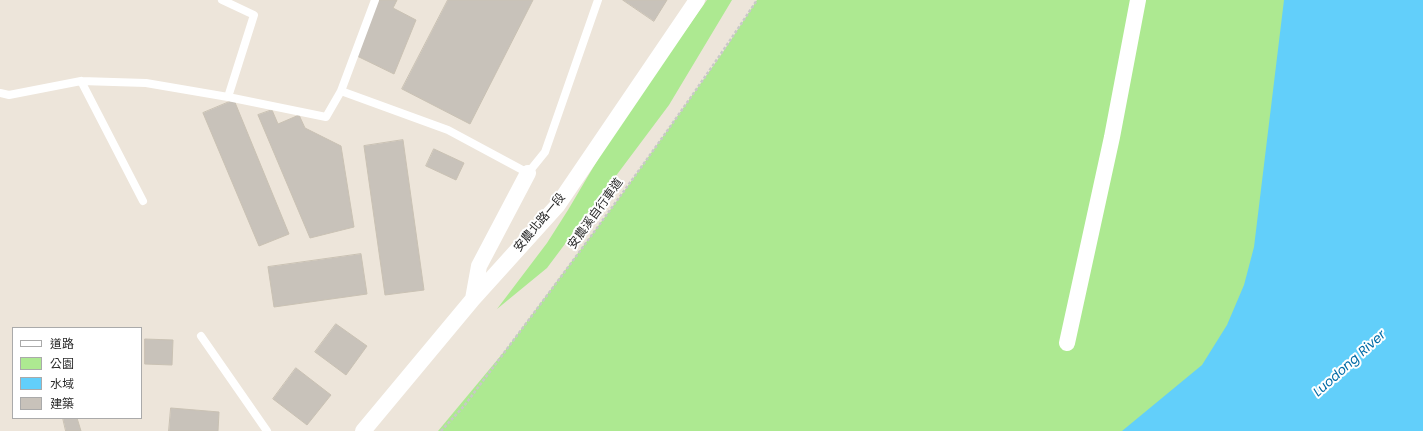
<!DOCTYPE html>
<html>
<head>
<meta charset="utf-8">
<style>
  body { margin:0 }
  #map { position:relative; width:1423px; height:431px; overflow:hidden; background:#ede5da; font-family:Poppins,"Noto Sans TC",sans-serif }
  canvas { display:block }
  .legend { position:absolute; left:12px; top:327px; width:130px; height:92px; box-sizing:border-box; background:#fff; border:1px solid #aaa; margin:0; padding:5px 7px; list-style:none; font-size:12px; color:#2a2a2a }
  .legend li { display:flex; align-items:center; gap:8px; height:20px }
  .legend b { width:20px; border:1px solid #aaa }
</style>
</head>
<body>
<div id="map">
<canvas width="1423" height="431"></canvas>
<ul class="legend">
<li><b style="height:5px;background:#fff"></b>道路</li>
<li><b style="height:11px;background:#ade991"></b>公園</li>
<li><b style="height:11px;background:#62cffa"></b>水域</li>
<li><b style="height:11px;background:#c8c2ba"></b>建築</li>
</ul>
</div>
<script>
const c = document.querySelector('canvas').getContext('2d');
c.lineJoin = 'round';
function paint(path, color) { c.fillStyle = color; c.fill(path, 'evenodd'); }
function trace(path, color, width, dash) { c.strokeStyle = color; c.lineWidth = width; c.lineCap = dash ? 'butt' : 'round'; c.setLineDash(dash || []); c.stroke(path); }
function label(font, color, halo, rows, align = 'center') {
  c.font = font + ' Poppins,"Noto Sans TC",sans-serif'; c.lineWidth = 4; c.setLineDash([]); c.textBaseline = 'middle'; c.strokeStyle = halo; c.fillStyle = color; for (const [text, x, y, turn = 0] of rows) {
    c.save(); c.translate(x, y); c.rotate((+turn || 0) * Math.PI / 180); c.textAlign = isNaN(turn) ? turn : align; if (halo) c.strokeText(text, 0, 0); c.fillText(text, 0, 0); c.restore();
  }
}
paint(new Path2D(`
  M707,0H732L669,105L547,268L497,309L547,243L568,210L617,127Z
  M757,0H1303L1255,318L1130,431H438L508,347L622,194L723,52Z`), '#ade991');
paint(new Path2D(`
  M1284,0H1423V431H1122L1202,365L1227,325L1244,285L1254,247Z`), '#62cffa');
const building = new Path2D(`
  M378,0H397L393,8L416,20L394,74L357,56Z
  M448,0H533L470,124L402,89Z
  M623,0H667L654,21Z
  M234,100L289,234L259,246L203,113Z
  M272,110L278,124L299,115L305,128L341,146L354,227L310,238L258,115Z
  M403,140L424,290L385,295L364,146Z
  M434,149L464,163L456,180L426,166Z
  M361,254L367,294L274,307L268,267Z
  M336,324L367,346L346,375L315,352Z
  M145,339L173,340L172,365L145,364Z
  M296,368L331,395L307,425L273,399Z
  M171,408L219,412L218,431H169Z
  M63,418H77L81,431H66Z`);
paint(building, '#c8c2ba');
trace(building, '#c9c1b3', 1);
trace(new Path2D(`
  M441,431L464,406C565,272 665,139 757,0`), '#c8c8c8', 2.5, [3, 2]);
trace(new Path2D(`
  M222,0L254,15L228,97
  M81,81L143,201
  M341,91L375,0
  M0,93L9,95L81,81L146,83L228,97L326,117L341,91L448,130L528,173L545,152L598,0
  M201,336L267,431`), '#fff', 8);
trace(new Path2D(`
  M473,299L479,266L528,173
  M1067,343L1112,137L1138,0
  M363,431L473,299L557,206L697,0`), '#fff', 16);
label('12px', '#2a2a2a', '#fff', [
  ["安農溪自行車道",596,214,-54],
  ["安農北路一段",540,223,-50]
]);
label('italic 13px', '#016ba6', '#fff', [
  ["Luodong River",1350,364,-42]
]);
</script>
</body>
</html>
